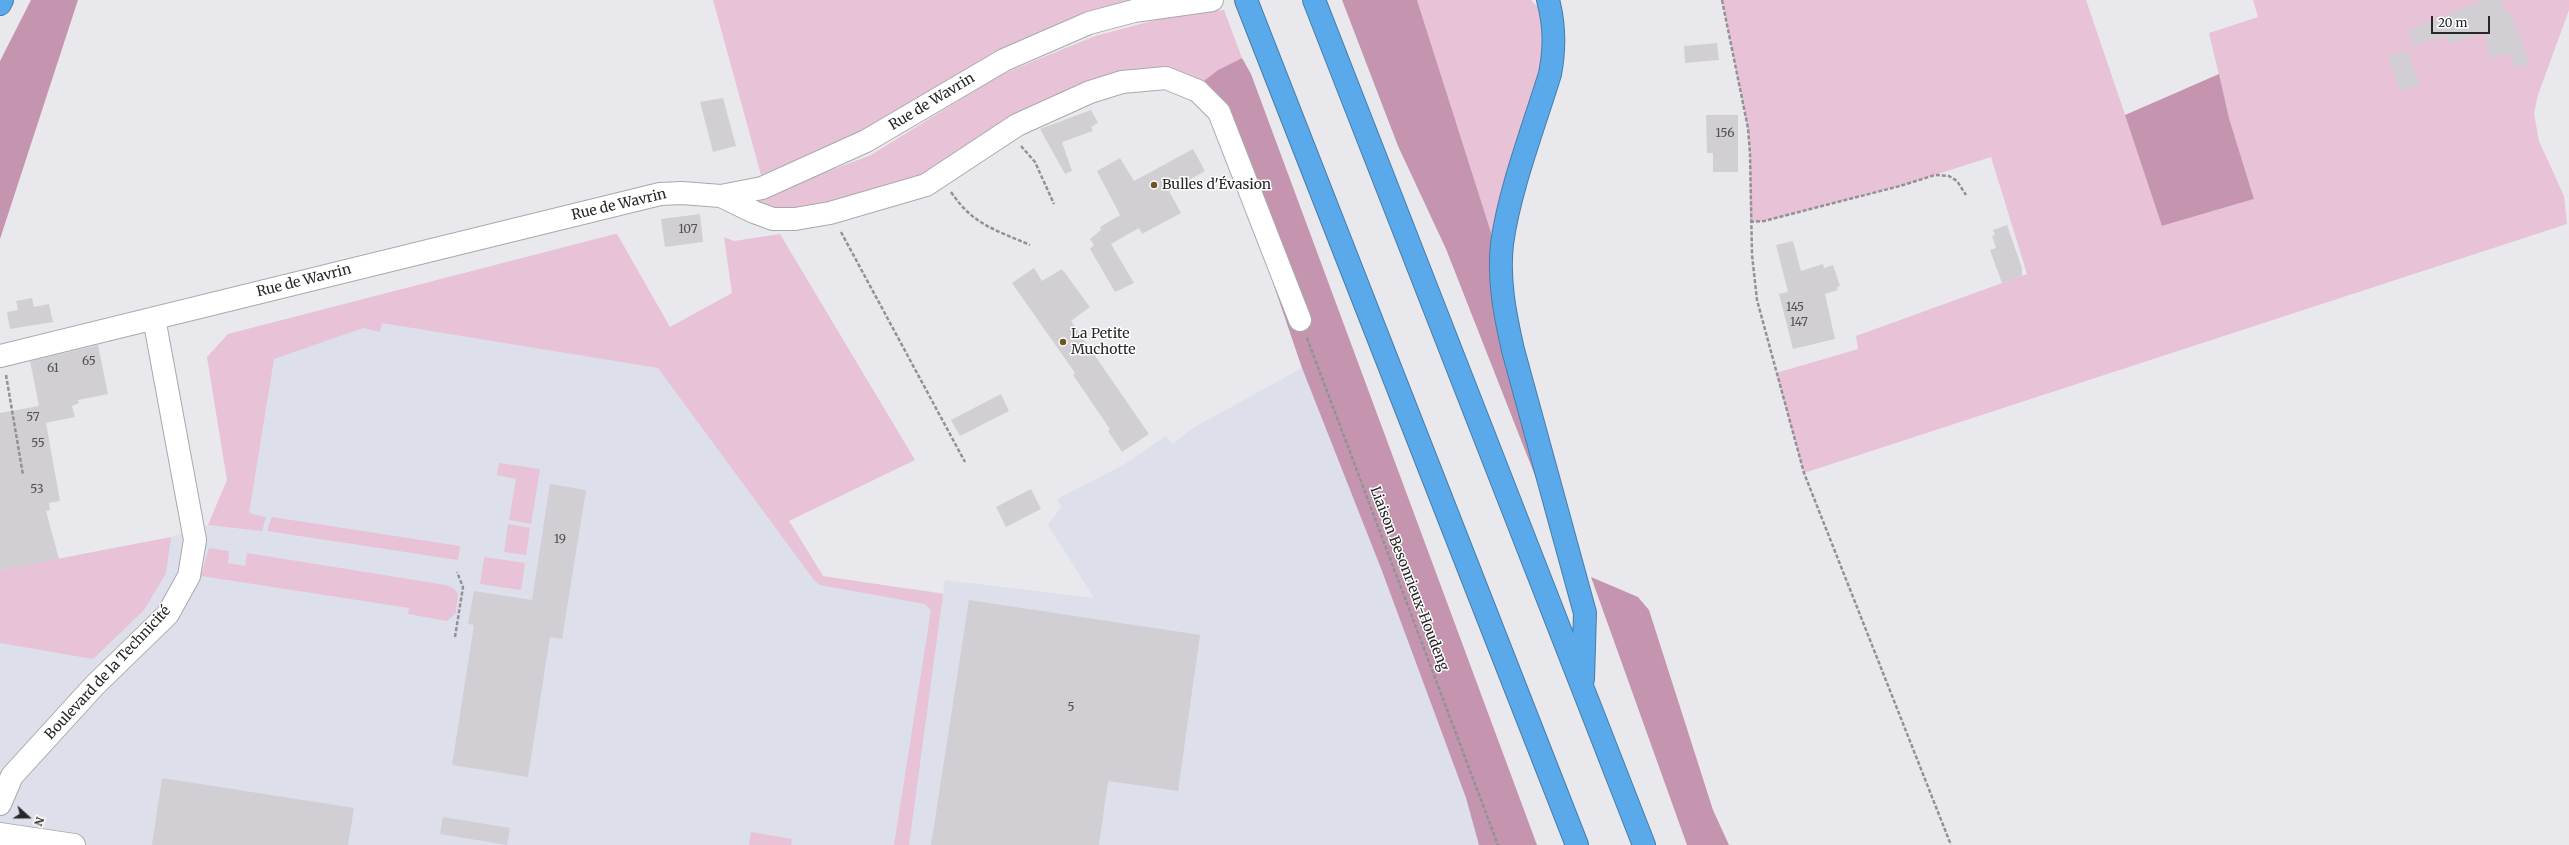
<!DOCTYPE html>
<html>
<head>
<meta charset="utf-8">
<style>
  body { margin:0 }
  #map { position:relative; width:2569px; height:845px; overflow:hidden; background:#e9e9ed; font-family:Merriweather,serif }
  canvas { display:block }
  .north { position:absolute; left:8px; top:797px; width:40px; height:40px; -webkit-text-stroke:3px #fff; paint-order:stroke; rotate:111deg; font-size:11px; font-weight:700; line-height:16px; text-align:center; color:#272728 }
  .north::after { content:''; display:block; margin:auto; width:14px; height:18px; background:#272728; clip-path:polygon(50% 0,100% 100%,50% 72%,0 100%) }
  .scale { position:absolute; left:2431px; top:16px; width:59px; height:18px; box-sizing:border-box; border:2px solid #272728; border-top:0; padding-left:5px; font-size:12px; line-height:14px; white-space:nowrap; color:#272728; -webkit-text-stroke:3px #fff; paint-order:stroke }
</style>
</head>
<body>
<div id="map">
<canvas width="2569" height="845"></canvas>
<div class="north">N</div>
<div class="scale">20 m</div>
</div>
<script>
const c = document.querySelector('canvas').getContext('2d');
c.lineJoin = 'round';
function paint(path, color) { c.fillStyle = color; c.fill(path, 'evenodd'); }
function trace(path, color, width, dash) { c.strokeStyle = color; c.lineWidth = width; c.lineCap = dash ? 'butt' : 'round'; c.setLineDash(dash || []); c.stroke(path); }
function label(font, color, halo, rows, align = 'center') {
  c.font = font + ' Merriweather,serif'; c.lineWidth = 3; c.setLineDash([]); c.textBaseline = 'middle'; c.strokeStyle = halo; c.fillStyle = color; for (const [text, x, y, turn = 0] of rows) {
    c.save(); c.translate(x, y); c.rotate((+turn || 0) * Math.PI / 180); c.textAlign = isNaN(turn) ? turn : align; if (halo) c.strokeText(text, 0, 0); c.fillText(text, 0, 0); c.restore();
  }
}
paint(new Path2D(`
  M617,234L669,327L824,577L943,593L945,580L1094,598L1048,525L1061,507L1057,499L1125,464L1166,436L1173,444L1191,429L1302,368L1382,571L1466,798L1479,845H0V570L171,537L208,525L227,480L207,357L228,334Z`), '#dddfea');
paint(new Path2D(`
  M713,0H1149L1088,13L994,52L865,132L761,175Z
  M1417,0H1531L1538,7L1548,36L1496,248Z
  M1722,0H2086L2163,226L2254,199L2229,118L2209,33L2258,17L2253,0H2569V10L2538,95L2534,113L2539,141L2564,196L2567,224L1804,473L1776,373L1858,349L1856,336L2027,274L1991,157L1900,186L1764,221L1750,222V154L1748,128Z
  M1224,10L1242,58L1218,70L1200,84L1149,72L942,169L796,212L755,205L761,197L871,155L1000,75L1095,36L1171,16Z
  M615,234H617L670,327L732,293L724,237L734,241L780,234L915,460L789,521L823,576L943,594L909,845H894L931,610L925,604L820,585L814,580L658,368L382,323L380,332L363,328L274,359L249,513L266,517L262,531L208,525L227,480L207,357L228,334Z
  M499,463L540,469L531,524L509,520L516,479L497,475Z
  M272,517L460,546L458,560L267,531Z
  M508,524L530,528L526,555L504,552Z
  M171,537L166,573L144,610L93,659L0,643V570Z
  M209,548L229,551L228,563L245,566L247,553L446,585L453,588L458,594L456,613L447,621L408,614L409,608L201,576Z
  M484,557L525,563L521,590L480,584Z
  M751,832L792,839L791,845H749Z`), '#e8c2d7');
paint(new Path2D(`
  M31,0H78L0,239V61Z
  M1342,0H1417L1496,248L1541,491L1446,249L1398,146Z
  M1242,58L1251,74L1537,845H1479L1466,798L1382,571L1302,368L1241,189L1200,84L1218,70Z
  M2219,74L2229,118L2254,199L2162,226L2125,115Z
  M1591,577L1638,597L1649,610L1713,810L1729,845H1687Z`), '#c595b0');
paint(new Path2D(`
  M2484,0H2501L2506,13L2510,11L2530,64L2515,68L2510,53L2490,58L2484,32L2449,44L2446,35L2414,46L2408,30Z
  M1717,43L1719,60L1685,63L1684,46Z
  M2407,50L2420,84L2401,91L2388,57Z
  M723,98L736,146L713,152L700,102Z
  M1091,110L1098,123L1091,127L1093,131L1062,142L1072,171L1065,174L1040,129Z
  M1706,115H1738V172H1713V153H1707Z
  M1193,149L1205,171L1169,191L1181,213L1142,234L1139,228L1111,244L1134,283L1115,292L1090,249L1094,245L1090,239L1101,230L1100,227L1120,215L1097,171L1120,158L1134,181Z
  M700,214L703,242L665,247L661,219Z
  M2007,225L2022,268V276L2002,283L1990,250L1996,248L1992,236L1995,235L1993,230Z
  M1793,241L1801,271L1823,264L1824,268L1833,265L1840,286L1837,287L1838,290L1825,294L1835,339L1793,349L1779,294L1788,292L1776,245Z
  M1034,268L1042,281L1062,269L1090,307L1071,321L1149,434L1122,452L1108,431L1110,429L1073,375L1075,373L1012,283Z
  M32,298L34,307L49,304L53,322L10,329L7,312L18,310L16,301Z
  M98,345L108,394L78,400L79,403L72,406L75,417L46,423L60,501L49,503L50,510L46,511L59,559L0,570V413L39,406L30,361Z
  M1001,394L1009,411L960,436L951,420Z
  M550,484L586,490L562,639L550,637L528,777L452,765L474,625L468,624L474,591L532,600Z
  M1031,489L1041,509L1006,527L996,507Z
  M969,600L1200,635L1178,791L1108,781L1099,845H931Z
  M162,778L354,808L348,845H152Z
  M443,817L510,828L507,845L440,834Z`), '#d1cfd3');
const minor = new Path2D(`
  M721,196L754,212L773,219H795L830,213L926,185L1017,125L1090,92L1122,82L1166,78L1198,91L1219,112L1300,320
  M0,356L660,194L682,193L721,196L762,188L866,141L1004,60L1089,23L1134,11L1212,0
  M0,804L12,776L94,686L168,614L189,576L195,540L154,318
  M0,834L74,845`);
const highway = new Path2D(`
  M1246,0L1577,845
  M1314,0L1644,845
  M1548,0C1555,26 1555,48 1550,74C1534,126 1509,191 1502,244C1498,280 1505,315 1513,350L1585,613L1583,679
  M0,4L2,0`);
trace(minor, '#a8a9ac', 24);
trace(highway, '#487ca7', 24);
trace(new Path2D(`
  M1722,0L1748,128L1750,154L1752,255L1757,300L1804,473L1951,845
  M1021,146L1035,162L1054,204
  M951,192C973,225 996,230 1030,245
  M1750,222L1764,221L1900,186L1935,175L1949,176L1957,181L1966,195
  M841,232L965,462
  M1307,338L1498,845
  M6,375L23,475
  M455,637L463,587L457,572`), '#929295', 2.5, [4, 2]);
trace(minor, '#fff', 22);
trace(highway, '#5aaaeb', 22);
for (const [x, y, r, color] of [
  [1154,185,4,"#6e5526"],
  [1063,342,4,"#6e5526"]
]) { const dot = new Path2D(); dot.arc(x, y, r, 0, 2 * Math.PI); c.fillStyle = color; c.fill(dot); trace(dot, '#fff', 1.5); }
label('12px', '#525153', null, [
  ["156",1725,134],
  ["107",688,230],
  ["145",1795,308],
  ["147",1799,323],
  ["65",89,362],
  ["61",53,369],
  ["57",33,418],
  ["55",38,444],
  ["53",37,490],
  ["19",560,540],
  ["5",1071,708]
]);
label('14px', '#272728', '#fff', [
  ["Rue de Wavrin",932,102,-31],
  ["Rue de Wavrin",619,205,-13],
  ["Rue de Wavrin",304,281,-14],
  ["Liaison Besonrieux-Houdeng",1409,579,69],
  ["Boulevard de la Technicité",108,673,-47]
]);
label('14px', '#272728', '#fff', [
  ["Bulles d'Évasion",1162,185],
  ["La Petite",1071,334],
  ["Muchotte",1071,350]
], 'left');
</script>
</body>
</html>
